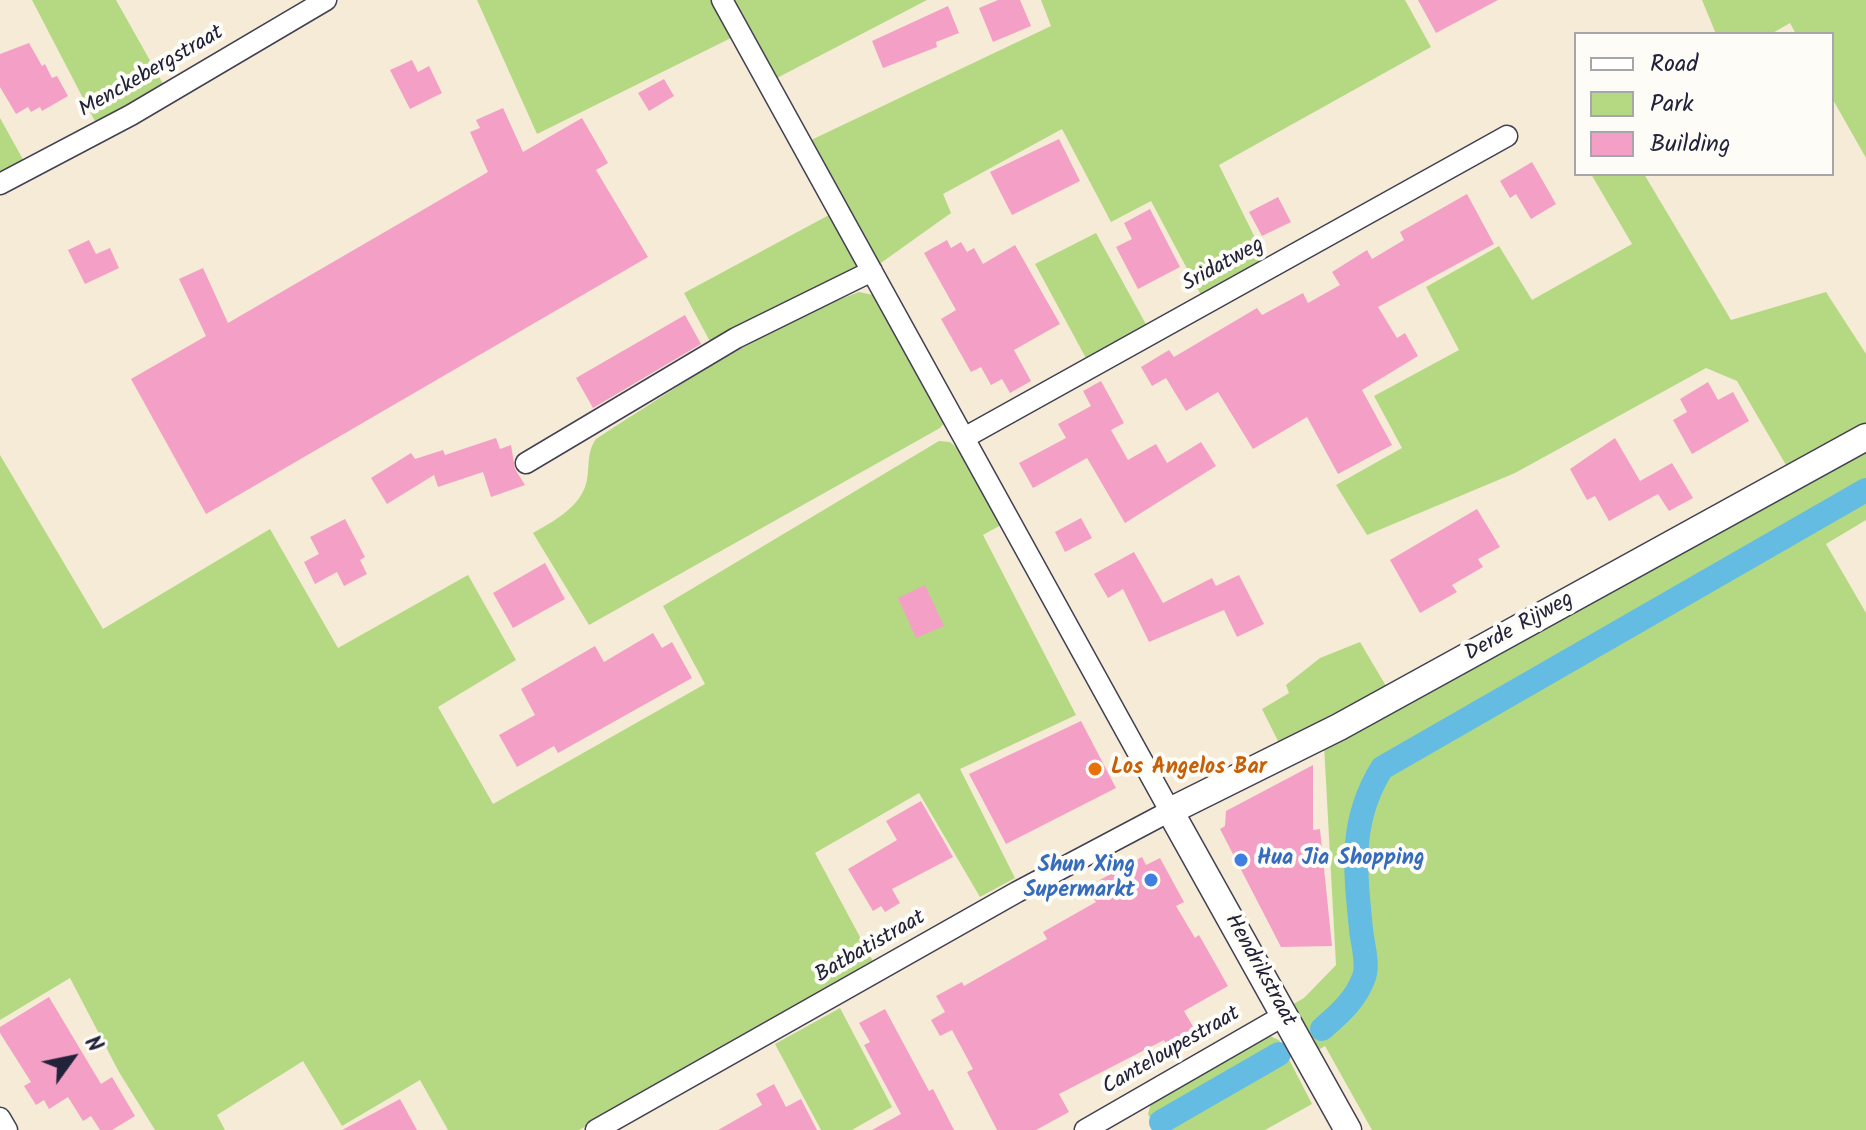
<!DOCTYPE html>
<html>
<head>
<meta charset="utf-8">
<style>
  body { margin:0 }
  #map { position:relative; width:1866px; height:1130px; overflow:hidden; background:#f5ebd7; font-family:Kalam,sans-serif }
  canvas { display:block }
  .legend { position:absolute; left:1574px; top:32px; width:260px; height:144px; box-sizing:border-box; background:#fdfcf7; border:2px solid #a5a5ac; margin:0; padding:10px 14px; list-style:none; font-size:24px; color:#22223b }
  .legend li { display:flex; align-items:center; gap:16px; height:40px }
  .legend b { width:40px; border:2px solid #a5a5ac }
  .north { position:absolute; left:32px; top:1018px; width:80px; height:80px; -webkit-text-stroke:6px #fdfcf7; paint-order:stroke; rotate:57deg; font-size:22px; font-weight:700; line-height:32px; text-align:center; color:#22223b }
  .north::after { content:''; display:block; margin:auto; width:28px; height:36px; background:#22223b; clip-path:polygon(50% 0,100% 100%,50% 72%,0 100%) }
</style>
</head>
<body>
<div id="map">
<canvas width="1866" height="1130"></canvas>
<ul class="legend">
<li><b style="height:10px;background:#fff"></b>Road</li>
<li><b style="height:22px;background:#b4d982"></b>Park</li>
<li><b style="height:22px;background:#f4a0c6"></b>Building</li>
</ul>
<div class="north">N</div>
</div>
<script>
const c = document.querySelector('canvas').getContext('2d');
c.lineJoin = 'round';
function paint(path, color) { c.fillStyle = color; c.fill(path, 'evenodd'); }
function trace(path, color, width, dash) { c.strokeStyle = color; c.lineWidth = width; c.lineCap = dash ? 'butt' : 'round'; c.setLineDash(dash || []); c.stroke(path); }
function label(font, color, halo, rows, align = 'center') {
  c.font = font + ' Kalam,sans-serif'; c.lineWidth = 8; c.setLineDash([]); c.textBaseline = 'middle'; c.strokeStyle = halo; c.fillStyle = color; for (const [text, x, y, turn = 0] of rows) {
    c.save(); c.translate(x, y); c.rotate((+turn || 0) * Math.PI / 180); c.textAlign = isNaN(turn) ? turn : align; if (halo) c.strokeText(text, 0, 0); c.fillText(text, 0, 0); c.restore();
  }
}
paint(new Path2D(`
  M32,0H116L166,89L97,125Z
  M477,0H712L733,37L537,134Z
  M730,0H927L775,79Z
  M1041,0H1405L1431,47L1219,165L1266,260L1201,295L1151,201L1111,222L1062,129L943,194L951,213L878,265L809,141L1051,26Z
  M1702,0H1866V158L1832,98V34H1796L1790,23L1771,34H1716Z
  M0,118L25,163L0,177Z
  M1591,174H1644L1731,320L1826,292L1866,354V424L1786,465L1737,381L1706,368L1515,473L1367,535L1336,485L1402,448L1374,396L1459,350L1426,287L1499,246L1532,300L1632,244Z
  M829,215L860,272L713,347L684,293Z
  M1096,233L1148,328L1087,360L1035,264Z
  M859,292L873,295L945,422L940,428L589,625L533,533C552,522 577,509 585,487C591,471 585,454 596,439C680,385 765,327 859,292Z
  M939,441L950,442L959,450L1001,525L983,535L1076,715L960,769L1015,878L980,897L919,793L815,853L875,965L579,1130H448L420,1080L342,1126L303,1061L217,1115L225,1130H155L119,1072L70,978L0,1020V455L103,629L270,529L338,648L468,575L516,660L438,707L493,804L705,684L663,606Z
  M1866,450V520L1826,544L1866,613V1130H1372L1325,1046L1315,1052L1290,1006L1304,998L1336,965L1324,745Z
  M1360,642L1386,686L1279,743L1262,709L1289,693L1286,685L1320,658Z
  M840,1008L892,1107L852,1130H821L775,1044Z
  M1268,1035L1279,1040L1312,1104L1265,1130H1156L1148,1114L1152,1100Z`), '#b4d982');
trace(new Path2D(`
  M1322,1029C1339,1014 1356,1000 1364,977C1369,964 1362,942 1361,929C1355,868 1349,821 1382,768L1866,490
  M1161,1122L1279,1054`), '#65bce2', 24);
paint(new Path2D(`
  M998,0H1020L1031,26L993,42L979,8Z
  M1418,0H1498L1436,33Z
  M948,6L959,33L936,42L937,47L883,68L872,41Z
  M29,43L42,66L45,64L52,78L57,76L68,96L42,111L40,107L31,112L28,107L16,114L0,87V54Z
  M412,60L418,72L429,66L442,93L410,109L390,70Z
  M664,79L674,96L649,111L638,93Z
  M503,108L523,152L582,118L608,163L596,170L648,257L206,514L131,379L206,336L179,279L203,268L228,323L488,172L470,132L480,128L476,120Z
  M1059,139L1080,181L1012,215L990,172Z
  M1532,162L1556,204L1531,219L1516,194L1510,198L1500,181Z
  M1467,194L1494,244L1378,307L1397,338L1405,333L1418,356L1362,390L1392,445L1338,474L1307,417L1253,449L1218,392L1186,411L1166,378L1152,386L1141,367L1169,350L1174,357L1257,308L1262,315L1303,293L1308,303L1340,285L1332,272L1367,250L1372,259L1404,240L1400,232Z
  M1278,197L1291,222L1262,236L1249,212Z
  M1150,209L1180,267L1138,289L1116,247L1132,239L1124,223Z
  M89,240L96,254L110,248L119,268L85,284L68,250Z
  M947,240L951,248L961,242L967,252L974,248L983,264L1015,245L1060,324L1014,350L1031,381L1010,393L1002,379L991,385L981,367L971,372L941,319L956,310L924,253Z
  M685,315L701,344L593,408L576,378Z
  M1101,381L1124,423L1111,430L1128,460L1156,444L1167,463L1201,442L1216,466L1125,523L1087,458L1033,488L1019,463L1066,438L1058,424L1091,406L1083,391Z
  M1708,382L1718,400L1733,392L1749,421L1692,454L1673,420L1687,412L1680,399Z
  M496,438L500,449L511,445L515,469L525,485L491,497L483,472L438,487L434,475L387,504L371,478L411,453L415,459L443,450L445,455Z
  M1615,438L1640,481L1672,463L1693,498L1669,511L1658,494L1609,521L1595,496L1587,500L1570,469Z
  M1477,509L1500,547L1478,559L1483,567L1452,585L1457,592L1420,613L1390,560Z
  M1081,518L1092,538L1065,552L1055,532Z
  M345,519L365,557L360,560L367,574L344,586L337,572L315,584L304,562L319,554L310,537Z
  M1134,552L1163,603L1212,578L1216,586L1239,575L1264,624L1237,637L1224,610L1149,642L1123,589L1108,598L1094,574Z
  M545,563L565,599L513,628L493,593Z
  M925,585L944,626L916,638L898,598Z
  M653,633L662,648L672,642L692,678L558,753L554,746L517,767L499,735L535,715L521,689L595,646L604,662Z
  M1081,721L1116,788L1006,844L969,774Z
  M1313,765V830L1320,829L1332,946L1281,947L1220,829L1225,826L1226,811Z
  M921,801L953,857L892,889L900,903L885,912L881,906L873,911L848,869L897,840L886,821Z
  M1142,857L1146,865L1160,858L1184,902L1176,906L1195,938L1199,935L1228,986L1184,1011L1199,1037L1171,1053L1164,1040L1059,1094L1069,1112L1036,1130H997L967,1072L973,1069L952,1030L940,1036L931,1020L945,1012L936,996L962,982L964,986L1047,939L1043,932L1096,902L1087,887Z
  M49,997L101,1084L112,1077L135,1116L112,1130H100L91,1116L83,1121L68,1097L49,1109L44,1100L36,1105L24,1086L31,1082L0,1033V1027Z
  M885,1009L929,1091L933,1089L954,1130H872L901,1114L864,1045L870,1042L859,1023Z
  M774,1084L786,1107L801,1099L817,1130H718L762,1105L756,1094Z
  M400,1099L417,1130H342Z`), '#f4a0c6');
const minor = new Path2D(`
  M0,184L131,115L326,0
  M964,438L1507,136
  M526,463L736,338L872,271
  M0,1118L7,1130
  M596,1130L1017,892L1170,811L722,0
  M1085,1130L1283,1016`);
const tertiary = new Path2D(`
  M1348,1130L1170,811L1339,727L1866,437`);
trace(minor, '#424052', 23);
trace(tertiary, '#424052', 29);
trace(minor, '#fff', 20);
trace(tertiary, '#fff', 26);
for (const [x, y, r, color] of [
  [1095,769,8,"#e8710a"],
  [1241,860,8,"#3f7fe0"],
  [1151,880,8,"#3f7fe0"]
]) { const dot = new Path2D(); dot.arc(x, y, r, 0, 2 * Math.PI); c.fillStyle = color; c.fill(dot); trace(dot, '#fdfcf7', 3); }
label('22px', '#22223b', '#fdfcf7', [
  ["Menckebergstraat",152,73,-30],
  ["Sridatweg",1224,266,-29],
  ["Derde Rijweg",1520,628,-29],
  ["Batbatistraat",871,948,-30],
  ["Hendrikstraat",1259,971,61],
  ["Canteloupestraat",1172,1052,-30]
]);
label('bold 22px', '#c56008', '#fdfcf7', [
  ["Los Angelos Bar",1111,769]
], 'left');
label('bold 22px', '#366cbe', '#fdfcf7', [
  ["Hua Jia Shopping",1257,860],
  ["Shun Xing",1135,867,"right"],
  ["Supermarkt",1135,892,"right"]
], 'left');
</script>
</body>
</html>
